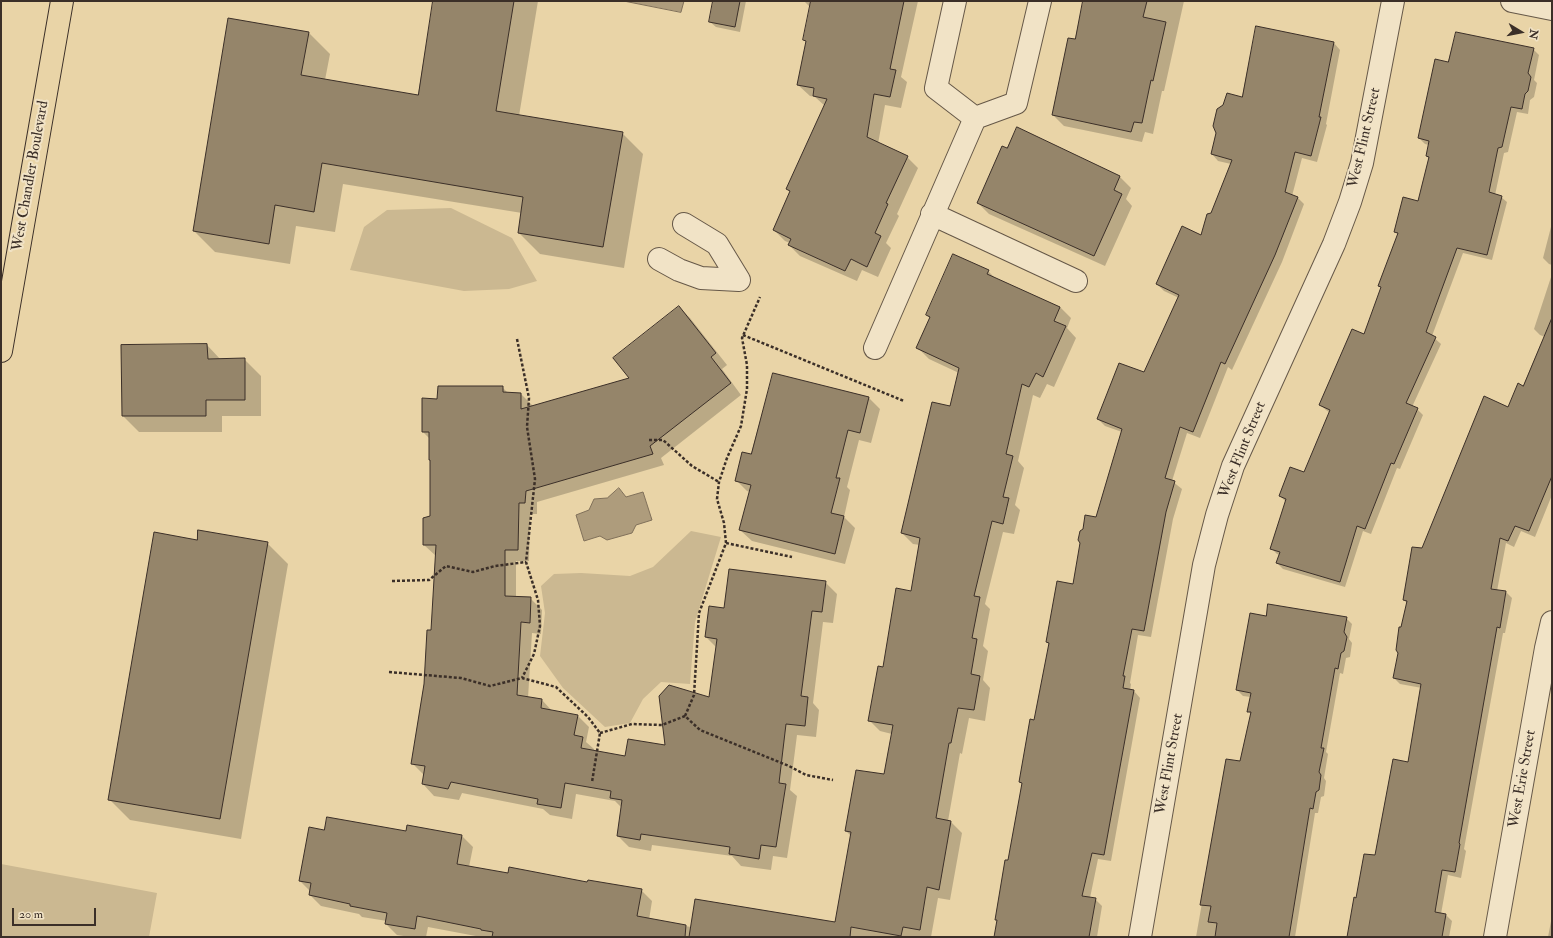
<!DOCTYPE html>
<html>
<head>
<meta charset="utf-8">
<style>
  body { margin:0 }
  #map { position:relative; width:1553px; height:938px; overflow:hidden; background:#e9d4a7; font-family:"IM FELL Double Pica",serif }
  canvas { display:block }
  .frame { position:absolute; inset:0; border:2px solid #3b2f28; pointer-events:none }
  .north { position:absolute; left:1501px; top:12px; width:40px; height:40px; -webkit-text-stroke:3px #f1e3c6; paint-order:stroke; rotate:100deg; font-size:11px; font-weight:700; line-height:16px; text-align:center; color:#3b2f28 }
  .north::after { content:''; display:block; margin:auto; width:14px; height:18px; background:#3b2f28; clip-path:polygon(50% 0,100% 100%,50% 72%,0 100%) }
  .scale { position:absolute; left:12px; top:908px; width:84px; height:18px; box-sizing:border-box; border:2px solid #3b2f28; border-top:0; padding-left:5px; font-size:12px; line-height:14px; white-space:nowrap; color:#3b2f28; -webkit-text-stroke:3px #f1e3c6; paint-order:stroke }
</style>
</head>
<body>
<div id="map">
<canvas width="1553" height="938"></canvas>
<div class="frame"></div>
<div class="north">N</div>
<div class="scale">20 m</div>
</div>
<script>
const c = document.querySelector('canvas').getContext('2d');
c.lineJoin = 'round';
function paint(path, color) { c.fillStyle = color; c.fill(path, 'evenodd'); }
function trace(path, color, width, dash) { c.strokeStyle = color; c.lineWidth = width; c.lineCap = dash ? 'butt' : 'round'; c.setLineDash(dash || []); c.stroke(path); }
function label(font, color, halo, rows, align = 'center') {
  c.font = font + ' "IM FELL Double Pica",serif'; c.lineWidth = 4; c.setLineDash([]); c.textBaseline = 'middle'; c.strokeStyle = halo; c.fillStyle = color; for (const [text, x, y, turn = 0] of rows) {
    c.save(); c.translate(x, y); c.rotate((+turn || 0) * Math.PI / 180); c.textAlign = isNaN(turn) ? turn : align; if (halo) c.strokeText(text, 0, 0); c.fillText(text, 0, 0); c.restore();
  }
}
paint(new Path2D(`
  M451,208L512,238L537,281L509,289L464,291L350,270L364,227L387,210Z
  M691,531L721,537L695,622L690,684L661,682L643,699L630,723L605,727L563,688L540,656L545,613L541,586L554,574L581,573L630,576L653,567Z
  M1,864L157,893L149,937H1Z`), '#cbb891');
const water = new Path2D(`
  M624,1H684L681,12Z
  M619,488L626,497L643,492L652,520L636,525L632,533L607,540L600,536L584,541L576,515L589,510L594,499L607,498Z`);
paint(water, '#ae9c7c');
trace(water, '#80705a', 1);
paint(new Path2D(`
  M434,1H538L519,116L622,133L643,154L624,268L540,254L519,233L522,213L343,184L335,232L296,226L290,264L215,252L194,231L309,33L330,54L325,80L419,96Z
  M714,1H746L740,32L716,27L710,22Z
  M804,1H918L901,77L907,82L901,108L885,105L878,144L907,157L918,168L897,214L899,216L886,243L891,248L878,277L862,270L857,281L800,256L789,245L790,243L785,241L774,230L791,192L787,189L825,106L815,97L810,96L798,85L807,42L805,40L811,8Z
  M1084,1H1184L1164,91H1162L1153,134L1145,132L1142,142L1064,126L1053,115L1076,40Z
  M1334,43L1340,50L1326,124L1327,125L1317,162L1302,158L1292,196L1298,198L1304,204L1282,262L1232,370L1228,367L1200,438L1187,433L1172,481L1182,489L1173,519L1151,637L1138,635L1130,683L1131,684L1130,691H1134L1140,698L1111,861L1098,859L1090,898L1095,899L1102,906L1097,937H995L998,921L996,919L1009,861L1023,784L1020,782L1035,721L1050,645L1047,642L1073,585L1097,518L1122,432L1105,426L1098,419L1144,374L1179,298L1164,291L1157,284L1202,236L1231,164L1218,161L1212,154L1243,98Z
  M1533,49L1539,55L1534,80L1537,83L1534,97L1530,100L1528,114L1517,112L1508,152L1504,153L1495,195L1501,197L1507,202L1492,260L1463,253L1432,336L1441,344L1412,407L1417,409L1423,415L1400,469L1397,468L1371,534L1363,531L1345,587L1283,569L1277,563L1280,555L1277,554L1271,548L1286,502L1280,496L1305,474L1330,413L1326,410L1320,405L1364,335L1382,288L1379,285L1398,235L1395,231L1419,202L1429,159L1427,156L1429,145L1425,144L1419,138L1449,63Z
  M1017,129L1120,177L1131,188L1126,199L1132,206L1105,266L989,214L978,203Z
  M1552,223V265L1549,264L1543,258Z
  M988,271L997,280L1060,307L1071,318L1067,328L1076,338L1054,387L1047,384L1040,398L1033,395L1018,461L1024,468L1015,505L1020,510L1014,534L1003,532L985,604L990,609L983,646L988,651L983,680L990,688L985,721L969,718L962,754L960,753L948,821L951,822L962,833L950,900L938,898L931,937L855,936V937H481L428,927L426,937H410L397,935L386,924L387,921L362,917L359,914L321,906L310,895V891L300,881L325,831L407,832L462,836L473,847L469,867L509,874L641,890L652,901L649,920L691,927L835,923L851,836L846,831L885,776L892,734L880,731L869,720L883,668L912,592L920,545L913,544L902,533L951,407L959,373L929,359L918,348L931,319L927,315Z
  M1552,274V495L1535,537L1521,531L1514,547L1506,543L1497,591L1506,592L1512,598L1505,633H1503L1464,849L1466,851L1461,878L1448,875L1441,914L1446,915L1452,921L1449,937H1348L1357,899L1376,857L1409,763L1422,688L1400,684L1394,678L1399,652L1401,628L1407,603L1404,600L1423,550L1508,408L1523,387L1545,337L1540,335L1534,329Z
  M679,307L690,318L727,365L722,369L741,395L661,458L664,465L537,502V514H530L529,561H516V598H530L542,610L541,634L532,633L528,698L542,700L553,712L578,716L589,727L586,742L594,749V751L626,757L666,746L710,698L717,648L706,637L725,609L825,582L837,594L833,623L823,622L813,703L819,710L816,737L797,735L790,790L797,796L787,858L773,856L771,870L741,866L732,856L652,845L651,851L629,847L618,836L622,808L615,801L576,794L572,819L550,815L543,809L462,793L459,800L434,796L423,784L424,775L412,763L432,631L436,556L424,545L431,517L430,439L423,432L438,400L502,387L509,394H521L532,405V407L630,379Z
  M207,345L221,360L244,359L261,376V416H222V432H139L123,416L122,346Z
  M774,374L869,398L880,409L871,443L859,440L847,487L850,490L844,517L855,528L845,564L752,541L740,530L750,492L747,491L736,480L752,455Z
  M198,541L267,543L288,564L241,839L130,820L109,799Z
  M1267,617L1346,618L1352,624L1349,639L1352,643L1350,657L1346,658L1343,674L1340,673L1326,752L1328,754L1324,778L1326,781L1324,796L1321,797L1318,813H1315L1295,937H1196L1227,760L1241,762L1251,714L1248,711L1251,697L1243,696L1237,690Z
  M1552,916V937H1548Z`), '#0003');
const building = new Path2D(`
  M433,1H514L496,111L623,132L603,247L518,233L523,197L322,163L314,212L275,205L269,244L193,231L228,18L309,32L301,75L418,95Z
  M713,1H740L735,27L709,22Z
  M811,1H904L890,69L896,70L890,97L874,94L867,137L908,156L886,203L888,204L875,233L881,236L867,267L851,259L845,271L788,245L791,239L773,230L790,191L786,189L827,99L813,96L814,88L797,85L806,41L803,40Z
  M1083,1H1147L1143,17L1166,22L1153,81L1151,80L1142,123L1134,122L1131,132L1052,115L1068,38L1075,39Z
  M1256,26L1334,42L1319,117H1321L1311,156L1295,152L1285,192L1298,197L1275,255L1225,364L1221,362L1193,432L1180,427L1165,478L1175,481L1166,512L1144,631L1132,629L1123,676H1125L1123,688L1134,690L1104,855L1092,853L1082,896L1096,898L1089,937H994L997,920H995L1005,860H1008L1022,783L1019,782L1030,719L1034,720L1049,643L1046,642L1057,581L1073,584L1080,543L1078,540L1080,531L1083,529L1085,515L1096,517L1122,429L1097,419L1119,363L1144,372L1179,295L1156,284L1182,226L1201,235L1207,214L1211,213L1232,160L1211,154L1216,133L1213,126L1217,109L1223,105L1227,93L1242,97Z
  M1456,32L1534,48L1528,73L1531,77L1528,91L1525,94L1522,109L1511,107L1502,147L1498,148L1489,192L1502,196L1487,255L1457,248L1426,332L1436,337L1406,403L1418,408L1394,464L1391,463L1365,529L1357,526L1340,582L1276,563L1280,552L1270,549L1286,499L1279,496L1290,467L1304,472L1330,410L1319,405L1352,329L1364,334L1381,287L1378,286L1398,233L1394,232L1403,197L1418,201L1429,157L1426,156L1429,141L1418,138L1435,59L1448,62Z
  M1017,127L1120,176L1114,190L1122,194L1094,256L977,203L1002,146L1007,148Z
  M953,254L989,270L987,274L1060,307L1054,321L1066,326L1043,377L1036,373L1029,387L1022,384L1006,454L1013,456L1003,497L1009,498L1003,524L992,521L974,596L980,597L972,638L977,639L971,674L980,676L974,710L958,708L951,743H949L936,818L951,821L939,890L927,887L920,930L903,927L901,936L851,927L850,937H689L695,899L835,922L851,832L845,831L856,770L884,774L893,725L868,721L878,666L883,667L896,588L911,591L920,538L901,533L932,402L950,406L959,368L916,348L930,317L926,315Z
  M679,306L716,353L711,357L731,383L650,446L653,454L526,491L525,503H519L518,550H505V596L531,597L530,623L521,622L517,695L542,699L541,708L578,715L574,735L583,737L581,748L625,756L628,739L665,745L659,696L669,685L709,697L717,639L705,637L709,606L724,608L729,569L826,581L822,612L812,611L801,696L808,697L805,726L786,724L779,783L786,784L776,847L761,845L759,859L729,854L730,847L641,834L640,840L617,836L622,800L610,798L611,791L565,783L561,808L537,804L538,799L451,782L448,789L422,784L425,766L411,764L424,684L427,630H431L436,545H423V518L430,516V460H429V432H422V398L437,399L438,386H503V392L521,393V409L629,378L613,358Z
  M1552,318V476L1529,531L1515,526L1508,541L1500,538L1491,589L1506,591L1500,628L1497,627L1459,843L1460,844L1455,872L1442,870L1435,912L1446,914L1442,937H1347L1354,897L1356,898L1364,854L1375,855L1393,759L1408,762L1421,684L1393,678L1398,653L1396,650L1399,627H1401L1407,601L1403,600L1412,547L1422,548L1484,396L1508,407L1518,383L1523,386Z
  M207,344L208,359L245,358V400H206V416H122L121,345Z
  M773,373L869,397L860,433L848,430L836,478H840L831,513L844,516L835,554L739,530L751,485L735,481L742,452L751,454Z
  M198,530L268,542L220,819L108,800L154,532L197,540Z
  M1268,604L1347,617L1344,632L1347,637L1344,651L1341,653L1338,669L1335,668L1321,748H1324L1319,772L1321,775L1319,790L1316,792L1313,809L1310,808L1289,937H1215L1217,923L1208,922L1211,906L1200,905L1226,759L1240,761L1251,712H1247L1251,693L1236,690L1250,613L1266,616Z
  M327,817L406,831L407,825L462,835L457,864L508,873L509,867L587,882L588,880L642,889L637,916L686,925L685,937H492L493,932L481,930V929L417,916L415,929L385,924L387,913L350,906V904L309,895L311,883L299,881L309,827L324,830Z`);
paint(building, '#95856a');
trace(building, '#3b2f28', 1);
const minor = new Path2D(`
  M955,1L936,88L975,118
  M1512,1L1552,9
  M932,214L1076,281
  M684,224L717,244L739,280
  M659,259L679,270L701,278L739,280
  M875,348L975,118L1016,103L1040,1
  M1140,937L1204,565L1217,515L1233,466L1334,244L1350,202L1362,163L1393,1
  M1495,937L1546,648L1552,622`);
const major = new Path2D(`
  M1,351L62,1`);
trace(minor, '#665848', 24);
trace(major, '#3b2f28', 24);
trace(new Path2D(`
  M743,335L904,401
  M517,339L529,398L527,427L535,479L526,562L538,600L540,626L534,654L522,678
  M649,440H663L692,466L719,482
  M726,543L792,557
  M392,581L429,580L446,566L473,572L495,566L526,562
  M389,672L461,678L490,686L522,678L556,687L588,717L600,733L592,782
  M685,716L694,695L699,613L726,543L724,523L717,499L719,482L727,458L741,426L747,389V365L742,338L760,297
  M600,733L632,724L662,725L685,716L700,730L789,766L806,775L833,780`), '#3b2f28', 2.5, [3, 2]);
trace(minor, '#f1e3c6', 22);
trace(major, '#e9d4a7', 22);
label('15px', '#3b2f28', '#f1e3c6', [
  ["West Flint Street",1365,138,-77],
  ["West Chandler Boulevard",31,176,-80],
  ["West Flint Street",1243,450,-68],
  ["West Flint Street",1170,764,-80],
  ["West Erie Street",1523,779,-80]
]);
</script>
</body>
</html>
